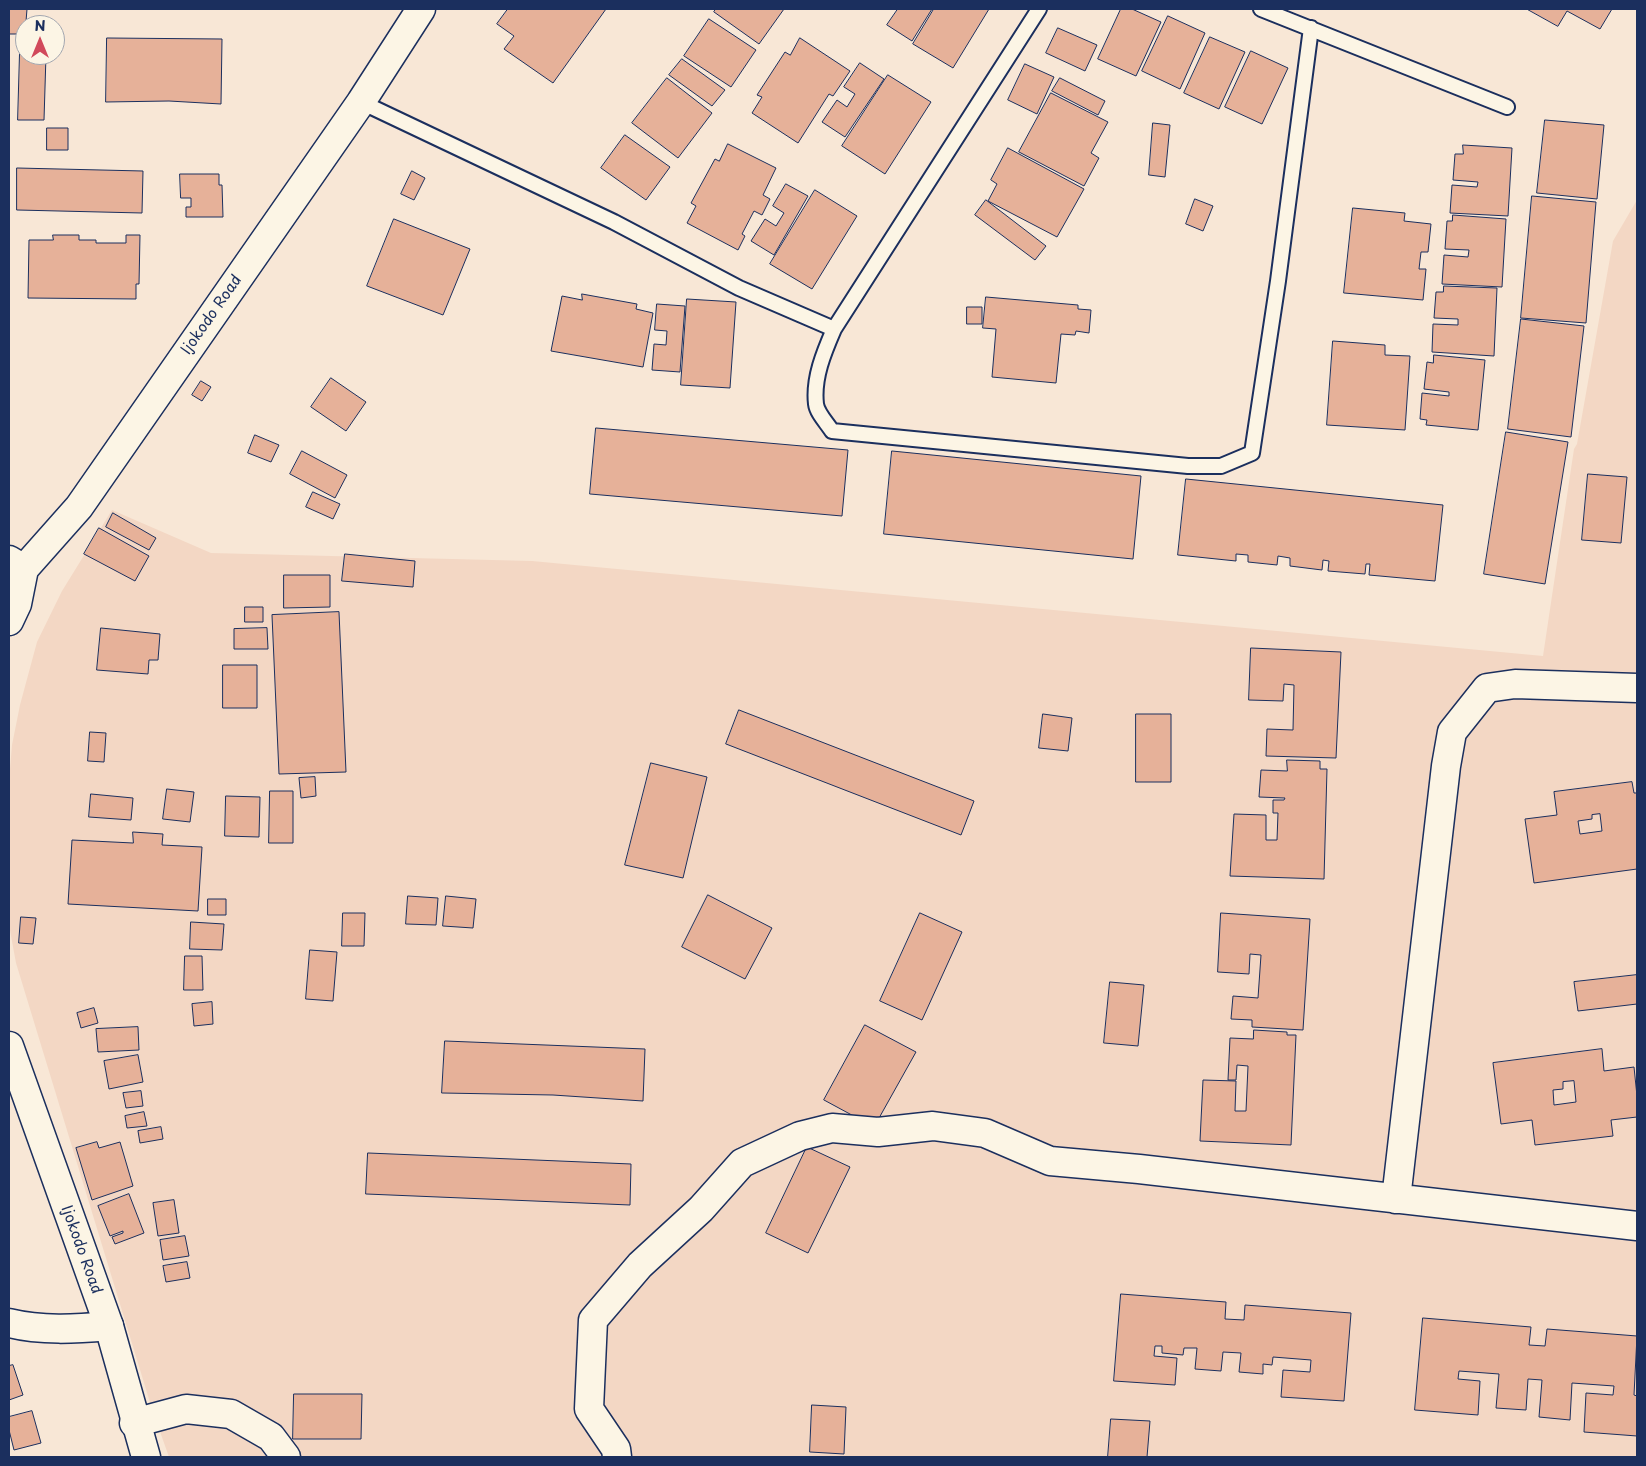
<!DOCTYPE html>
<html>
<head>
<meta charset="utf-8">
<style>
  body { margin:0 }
  #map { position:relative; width:1646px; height:1466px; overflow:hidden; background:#f8e7d6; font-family:"Playpen Sans",sans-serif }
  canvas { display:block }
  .frame { position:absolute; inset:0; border:10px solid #1b2f5e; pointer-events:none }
  .north { position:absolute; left:15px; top:15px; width:50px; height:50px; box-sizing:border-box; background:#fcf5e5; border:1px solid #a2a6af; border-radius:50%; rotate:0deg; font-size:14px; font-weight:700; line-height:20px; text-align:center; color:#1b2f5e }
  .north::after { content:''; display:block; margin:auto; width:18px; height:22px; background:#d1495b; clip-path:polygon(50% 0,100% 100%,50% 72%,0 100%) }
</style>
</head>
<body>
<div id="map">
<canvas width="1646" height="1466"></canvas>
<div class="frame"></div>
<div class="north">N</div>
</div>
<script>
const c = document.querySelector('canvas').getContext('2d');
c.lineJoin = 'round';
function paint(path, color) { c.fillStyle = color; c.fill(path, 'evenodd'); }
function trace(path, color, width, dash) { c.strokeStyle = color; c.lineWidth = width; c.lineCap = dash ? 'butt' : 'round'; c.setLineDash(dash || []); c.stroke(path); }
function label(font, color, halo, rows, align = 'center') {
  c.font = font + ' "Playpen Sans",sans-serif'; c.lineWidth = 5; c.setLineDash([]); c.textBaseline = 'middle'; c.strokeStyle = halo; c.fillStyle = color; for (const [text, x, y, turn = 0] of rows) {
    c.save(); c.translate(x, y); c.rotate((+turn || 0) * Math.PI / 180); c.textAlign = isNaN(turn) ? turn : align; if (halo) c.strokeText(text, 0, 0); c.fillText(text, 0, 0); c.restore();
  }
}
paint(new Path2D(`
  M1637,200V1457H169L152,1409L16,963L9,925V781L12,745L20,705L37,642L62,591L112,510L211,553L532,561L1543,656L1574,449L1577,444L1613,241Z`), '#f3d7c4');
const building = new Path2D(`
  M9,9H27L25,34H9Z
  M508,9H606L553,83L504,49L514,36L497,24Z
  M716,9H784L759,44L714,12Z
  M898,9H932L912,41L887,25Z
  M934,9H989L953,68L913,44Z
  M1121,9H1132L1161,22L1136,76L1098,59Z
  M1527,9H1612L1600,29L1567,11L1558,26Z
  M1168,16L1205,33L1180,89L1142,71Z
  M709,19L756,50L731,87L684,56Z
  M1058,28L1097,45L1085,71L1046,53Z
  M1210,37L1245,52L1219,109L1184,93Z
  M107,38L222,39L221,104L169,101L106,102Z
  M800,38L850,71L833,96L829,94L798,143L752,113L762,97L757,95L785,52L790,55Z
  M20,51H25V55H46L44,120H18Z
  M1251,51L1288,68L1262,124L1225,107Z
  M682,59L725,90L712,106L669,75Z
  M860,63L884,79L845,137L822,122L837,100L847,107L855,94L844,87Z
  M1025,64L1054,77L1037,114L1008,100Z
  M888,75L931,102L885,174L842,146Z
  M667,78L712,113L678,158L632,123Z
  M1060,78L1105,101L1098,115L1052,91Z
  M1051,93L1108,122L1091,153L1099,158L1084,186L1019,152Z
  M1545,120L1604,125L1597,199L1537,193Z
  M1153,123L1170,125L1165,177L1149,175Z
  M47,128H68V150H47Z
  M625,135L670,167L646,200L601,168Z
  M728,144L776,168L763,195L770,199L762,215L754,211L742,234L745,236L738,250L687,223L696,206L691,203L715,159L719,161Z
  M1463,145L1512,148L1508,216L1450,213L1452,185L1477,187L1478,182L1453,180L1455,154H1463Z
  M1008,148L1084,189L1057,237L988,201L997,184L991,180Z
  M17,168L143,171L142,213L17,210Z
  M412,171L425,178L414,200L401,194Z
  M180,174H219V185H222L223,217H186V207H191V198H181Z
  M786,184L808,196L774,255L751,241L765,219L776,226L784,213L773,206Z
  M815,190L857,216L812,289L770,264Z
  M1532,196L1596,202L1586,323L1521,318Z
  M1195,199L1213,206L1203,231L1186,224Z
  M986,200L1046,246L1035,260L975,215Z
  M1353,208L1405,213L1404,221L1431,224L1428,252H1421L1419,269H1426L1423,300L1344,293Z
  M1453,215L1506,219L1502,287L1442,284L1444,255L1468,257L1469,250L1445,249L1447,221H1452Z
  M394,219L470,249L443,315L367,286Z
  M53,235H79V240H96V243H126V235H140L139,284H136V299L28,298L29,240H53Z
  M1444,286L1497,288L1494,356L1432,352L1433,324L1458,325V319L1434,318L1436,292H1443Z
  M582,294L637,304L636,309L653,313L643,367L551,351L562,296L582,300Z
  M986,297L1078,305V309L1091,310L1089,333L1076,331L1075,335L1061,334L1056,383L992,377L996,329L983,328Z
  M687,299L736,302L730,388L681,385Z
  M657,304L685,306L680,372L652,370L654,344L666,345L667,331L655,330Z
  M967,307H982V324H967Z
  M1521,319L1584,326L1571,437L1508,429Z
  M1333,341L1385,345V355L1410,356L1405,430L1327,425Z
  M1434,355L1485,360L1478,430L1426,425L1427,420L1420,419L1422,393L1449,396V392L1424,389L1427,362L1433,363Z
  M331,378L366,402L346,431L311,407Z
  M201,381L211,387L202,401L192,395Z
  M596,428L848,450L842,516L590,494Z
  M1506,432L1568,442L1545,584L1484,574Z
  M255,435L279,445L271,462L248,453Z
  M302,451L347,475L335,498L290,474Z
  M892,451L1141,476L1133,559L884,534Z
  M1588,474L1627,477L1621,543L1582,540Z
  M1186,479L1443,505L1435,581L1369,575L1370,564H1366L1365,574L1328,571L1329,561L1323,560L1322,570L1290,566V558L1278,556L1277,565L1248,562V555L1236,554V561L1178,555Z
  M313,492L340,504L333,519L306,507Z
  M113,513L156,538L149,550L106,527Z
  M99,528L149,556L135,581L84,554Z
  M345,554L415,561L413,587L342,581Z
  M284,575H330V607L284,608Z
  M245,607H263V622H245Z
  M339,612L346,772L279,774L272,615Z
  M101,628L160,634L158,660H149L148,674L97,670Z
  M267,628L268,649H234V629Z
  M1251,648L1341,652L1336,758L1266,756L1267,729L1293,730L1294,685L1284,684L1283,701L1249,700Z
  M223,665H257V708H223Z
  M739,710L974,801L961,835L726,744Z
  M1043,714L1072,718L1068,751L1039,748Z
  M1136,714H1171V782H1136Z
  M90,732L106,733L104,762L88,761Z
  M1287,760L1320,761V769H1327L1324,879L1230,876L1234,814L1266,815V840H1277L1278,813H1273V800H1284L1285,798L1259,797L1261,770L1287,771Z
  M651,763L707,777L683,878L625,865Z
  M315,777L316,796L301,798L299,778Z
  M1632,782L1634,793H1637V869L1534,883L1525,819L1557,815L1554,792ZM1600,814L1602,831L1580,834L1578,821L1592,819V815Z
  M167,789L194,792L190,822L163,819Z
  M270,791H293V843H269Z
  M91,794L133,798L131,820L89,817Z
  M226,796L260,797L259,837L225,836Z
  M133,832L163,834L162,845L202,847L198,911L68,904L72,840L133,843Z
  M708,895L772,928L745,979L682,947Z
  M408,896L438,898L436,925L406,924Z
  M446,896L476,899L473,928L443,926Z
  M208,899H226V915H208Z
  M343,913H365L364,946H342Z
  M920,913L962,932L922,1020L880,1001Z
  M1221,913L1310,919L1303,1030L1252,1027V1020L1231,1019L1233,996L1258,998L1261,955L1250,954L1249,974L1218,972Z
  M21,917L36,918L33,944L19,943Z
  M191,922L224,924L222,950L190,949Z
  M310,950L337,952L333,1001L306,999Z
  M185,956H202L203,990H184Z
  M1637,975V1004L1578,1011L1574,982Z
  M1110,982L1144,985L1138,1046L1104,1043Z
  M212,1002L213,1024L194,1026L192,1004Z
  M94,1008L98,1023L81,1028L77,1013Z
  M865,1025L916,1052L874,1127L824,1100Z
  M138,1027L139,1050L98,1052L96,1029Z
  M1254,1030L1287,1032V1035H1296L1291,1145L1200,1141L1203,1080L1236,1081L1235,1111H1246L1248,1066L1237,1065L1236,1080H1228L1230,1038L1253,1039Z
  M445,1041L645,1049L643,1101L553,1095L442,1093Z
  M1602,1049L1604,1071L1634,1067L1637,1096V1117L1611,1120L1613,1136L1535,1145L1532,1120L1501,1124L1493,1063ZM1574,1081L1576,1102L1554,1105L1553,1090L1563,1089V1082Z
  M138,1055L143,1082L109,1089L104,1061Z
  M141,1091L143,1106L126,1108L123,1093Z
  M144,1112L147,1126L127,1128L125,1116Z
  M161,1127L163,1139L140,1143L138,1131Z
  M97,1142L99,1148L120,1142L133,1186L92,1200L76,1148Z
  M807,1147L850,1167L808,1253L766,1233Z
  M368,1153L631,1164L630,1205L366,1194Z
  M129,1194L144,1233L115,1244L112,1237L123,1233V1231L110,1236L98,1206Z
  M174,1200L179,1233L158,1236L153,1203Z
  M185,1236L189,1256L163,1260L160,1240Z
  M187,1262L190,1278L166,1282L163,1266Z
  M1121,1294L1226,1302L1225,1319L1244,1320L1245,1305L1351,1313L1344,1401L1281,1397L1283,1370L1310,1372L1311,1360L1273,1357L1272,1365L1263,1364V1374L1239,1372L1241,1353L1223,1352L1221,1371L1195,1369L1197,1348H1184L1183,1355L1162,1353V1346H1155L1154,1356L1177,1358L1175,1385L1114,1381Z
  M1423,1318L1531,1327L1529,1345L1545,1346L1547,1329L1637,1336L1634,1395L1637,1396V1436L1584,1432L1586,1393L1613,1395L1614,1386L1572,1383L1570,1420L1539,1417L1542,1380L1528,1379L1526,1410L1496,1408L1499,1374L1459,1371L1458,1379L1480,1381L1478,1415L1415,1410Z
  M13,1365L23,1395L9,1400V1366Z
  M294,1394H362L361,1439H293Z
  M812,1405L846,1407L844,1454L810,1452Z
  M32,1411L41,1443L14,1450L9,1430V1417Z
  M1111,1419L1150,1421L1147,1457H1108Z`);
paint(building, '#e6b199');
trace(building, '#1b2f5e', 1);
const service = new Path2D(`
  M1039,9L834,329C824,352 813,378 816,404C817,413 827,423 832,431L1188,466H1221L1252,453L1278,281L1311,28
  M1261,9L1507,107
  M361,102L614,222L739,288L834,329`);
const minor = new Path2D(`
  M9,560L24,569
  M1396,1199L1446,766L1452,732L1487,688L1515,684L1637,688
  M9,1323C42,1331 75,1329 109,1326
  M134,1423L186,1409L231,1414L271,1437L286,1457
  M617,1457L616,1449L589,1409L593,1320L640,1265L701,1209L742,1163L800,1136L832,1128L878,1132L933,1126L985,1133L1050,1161L1139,1169L1637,1226`);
const secondary = new Path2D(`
  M9,621L17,604L24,569L79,507L361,102L421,9
  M9,1046L109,1326L146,1457`);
trace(service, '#1b2f5e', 18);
trace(minor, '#1b2f5e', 31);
trace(secondary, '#1b2f5e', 31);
trace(service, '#fcf5e5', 14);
trace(minor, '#fcf5e5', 28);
trace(secondary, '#fcf5e5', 28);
label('15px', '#1b2f5e', '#fcf5e5', [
  ["Ijokodo Road",212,315,-55],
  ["Ijokodo Road",81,1250,70]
]);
</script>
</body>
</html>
